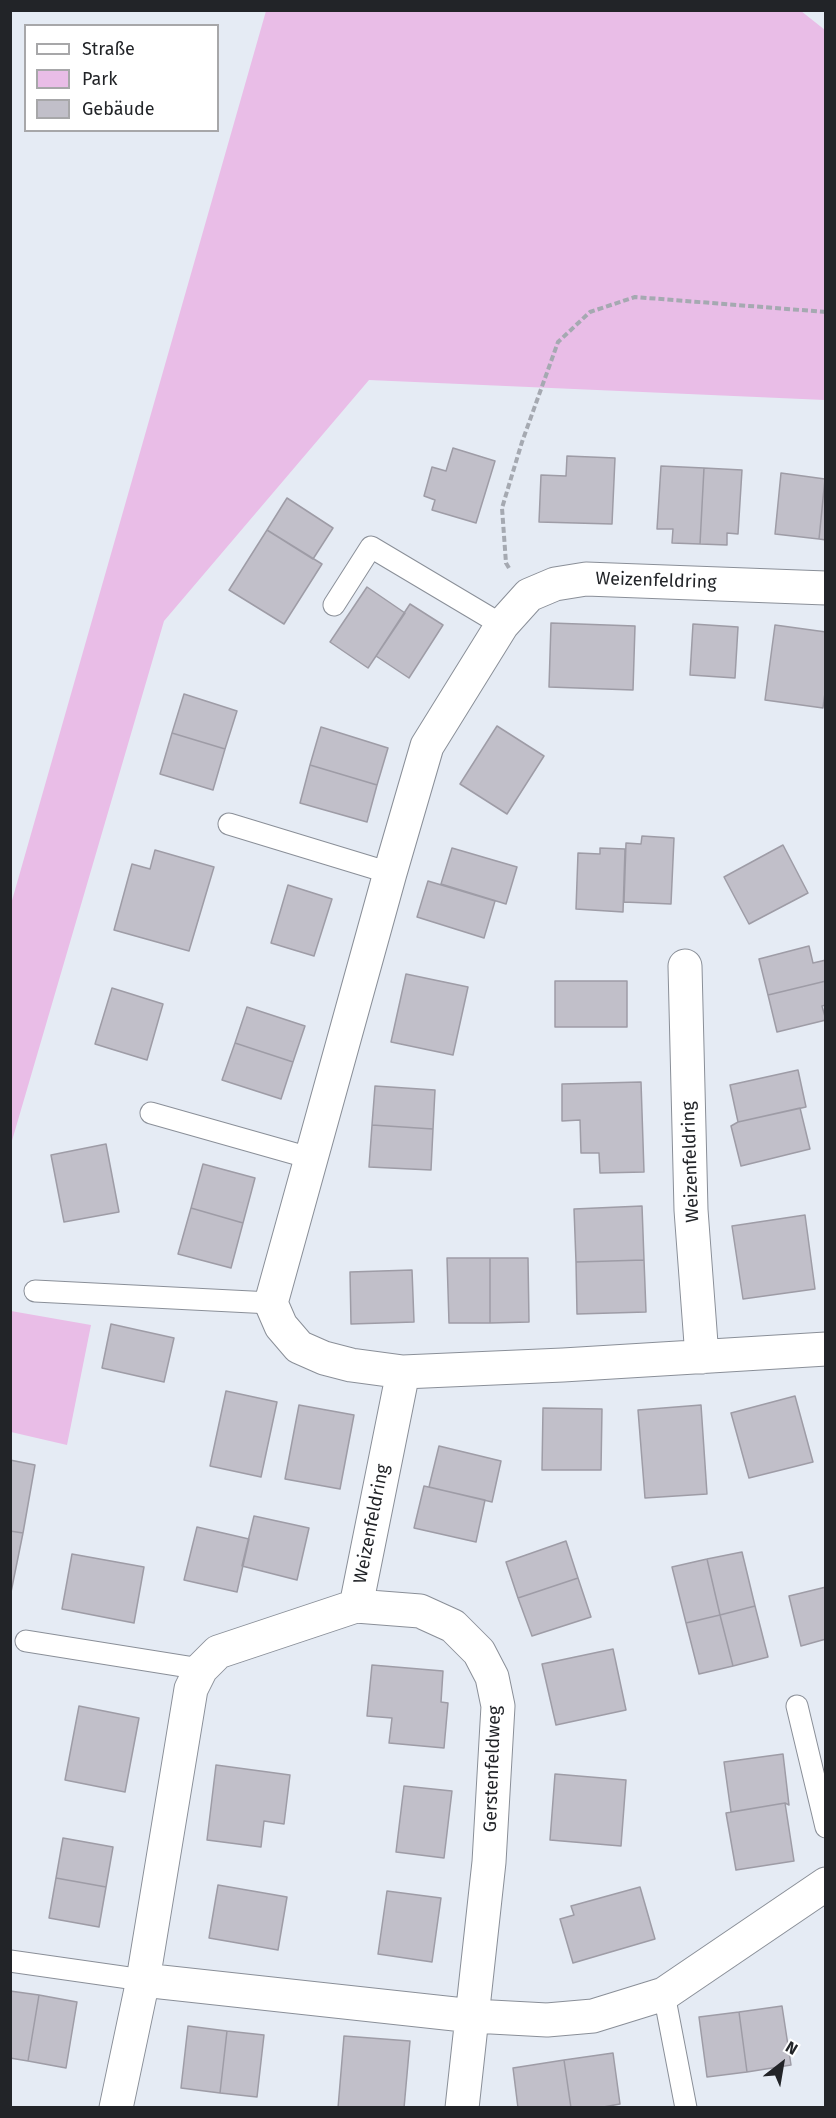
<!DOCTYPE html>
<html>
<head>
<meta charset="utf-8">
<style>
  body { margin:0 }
  #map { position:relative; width:836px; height:2118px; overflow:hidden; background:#e5ebf4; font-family:"Fira Sans",sans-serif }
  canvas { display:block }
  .frame { position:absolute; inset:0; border:12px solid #222428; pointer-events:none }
  .legend { position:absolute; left:24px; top:24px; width:195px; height:108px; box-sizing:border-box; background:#fff; border:2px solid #a7a7a9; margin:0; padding:8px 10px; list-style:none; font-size:18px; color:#222428 }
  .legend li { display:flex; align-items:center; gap:12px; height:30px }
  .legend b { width:30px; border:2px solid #a7a7a9 }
  .north { position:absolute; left:752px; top:2034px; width:60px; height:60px; -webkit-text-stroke:4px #fff; paint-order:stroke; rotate:31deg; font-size:16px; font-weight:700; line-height:24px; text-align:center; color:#222428 }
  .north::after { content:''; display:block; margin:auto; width:21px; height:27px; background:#222428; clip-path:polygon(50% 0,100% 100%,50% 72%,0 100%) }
</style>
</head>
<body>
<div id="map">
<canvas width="836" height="2118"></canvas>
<div class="frame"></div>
<ul class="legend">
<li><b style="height:8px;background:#fff"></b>Straße</li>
<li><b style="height:16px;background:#e9bde7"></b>Park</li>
<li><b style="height:16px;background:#c1bfc9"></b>Gebäude</li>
</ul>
<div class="north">N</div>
</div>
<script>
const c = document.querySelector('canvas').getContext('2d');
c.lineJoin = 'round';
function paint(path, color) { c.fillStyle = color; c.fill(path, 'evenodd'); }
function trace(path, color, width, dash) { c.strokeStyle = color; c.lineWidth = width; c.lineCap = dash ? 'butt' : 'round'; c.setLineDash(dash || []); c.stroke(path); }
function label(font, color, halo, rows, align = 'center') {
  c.font = font + ' "Fira Sans",sans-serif'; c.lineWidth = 4.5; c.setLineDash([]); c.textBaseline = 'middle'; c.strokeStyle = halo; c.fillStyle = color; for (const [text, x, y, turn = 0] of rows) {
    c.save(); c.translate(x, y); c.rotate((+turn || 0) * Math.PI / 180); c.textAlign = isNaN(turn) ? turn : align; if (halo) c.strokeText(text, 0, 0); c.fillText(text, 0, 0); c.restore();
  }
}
paint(new Path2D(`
  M266,11H801L825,30V400L369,380L164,621L11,1144V904Z
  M11,1311L91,1325L67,1445L11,1432Z`), '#e9bde7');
const building = new Path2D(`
  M453,448L495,461L476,523L432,510L435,500L424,496L432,467L446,471Z
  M567,456L615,458L612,524L539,522L541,475L566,476Z
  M661,466L704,468L700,544L672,543L673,529H657Z
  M704,468L742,470L738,534L727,533V545L700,544Z
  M781,473L825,479L819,539L775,534Z
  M825,479H826V540L819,539Z
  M287,498L333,528L313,559L267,530Z
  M267,530L322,564L284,624L229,590Z
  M367,587L405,613L368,668L330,642Z
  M410,604L443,625L409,678L376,656Z
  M551,623L635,626L633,690L549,687Z
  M693,624L738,627L735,678L690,675Z
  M775,625L826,632V685L823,708L765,700Z
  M184,694L237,711L225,749L172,733Z
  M497,726L544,756L507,814L460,784Z
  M321,727L388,748L377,785L310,765Z
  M172,733L225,749L213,790L160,774Z
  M310,765L377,785L367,822L300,803Z
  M642,836L674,838L671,904L624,902L626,843L641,844Z
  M783,845L808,893L749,924L724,877Z
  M452,848L517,867L506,904L441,884Z
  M600,848L625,849L623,912L576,909L578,853L600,854Z
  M155,850L214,867L189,951L114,930L132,864L150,869Z
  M428,881L495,901L484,938L417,917Z
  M288,885L332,899L314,956L271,943Z
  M809,946L813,963L826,960V981L768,995L759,959Z
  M406,974L468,987L453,1055L391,1042Z
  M555,981H627V1027H555Z
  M826,981V1005L822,1006L826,1020L777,1032L768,995Z
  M112,988L163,1004L147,1060L95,1044Z
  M247,1007L305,1026L293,1062L235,1043Z
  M235,1043L293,1062L281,1099L222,1080Z
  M798,1070L806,1107L738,1122L730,1085Z
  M641,1082L644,1172L600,1173L599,1153H581L580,1120L562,1121V1084Z
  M375,1086L435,1090L433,1129L372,1125Z
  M800,1108L810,1149L741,1166L731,1126L738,1122Z
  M372,1125L433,1129L431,1170L369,1167Z
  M106,1144L119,1212L64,1222L51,1155Z
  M203,1164L255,1178L243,1223L191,1208Z
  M642,1206L644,1260L576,1262L574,1209Z
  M191,1208L243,1223L231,1268L178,1254Z
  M805,1215L815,1289L743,1299L732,1226Z
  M447,1258H490V1323H449Z
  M490,1258H528L529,1322L490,1323Z
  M644,1260L646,1312L577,1314L576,1262Z
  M412,1270L414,1322L351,1324L350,1272Z
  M111,1324L174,1338L164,1382L102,1368Z
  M226,1391L277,1402L261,1477L210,1466Z
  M795,1396L813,1462L749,1478L731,1413Z
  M299,1405L354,1415L340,1489L285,1479Z
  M701,1405L707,1494L645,1498L638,1410Z
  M543,1408L602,1409L601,1470H542Z
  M439,1446L501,1461L492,1502L429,1487Z
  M10,1460L35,1465L23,1533L10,1531Z
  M424,1486L485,1500L476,1542L414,1528Z
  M254,1516L309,1528L297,1580L242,1566Z
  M197,1527L249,1539L237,1592L184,1580Z
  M10,1531L23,1533L10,1597Z
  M566,1541L578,1578L518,1598L506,1562Z
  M742,1552L755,1606L720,1615L707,1559Z
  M72,1554L144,1567L134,1623L62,1609Z
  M707,1559L720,1615L686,1623L672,1567Z
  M578,1578L591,1617L532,1636L518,1598Z
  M826,1587V1639L801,1646L789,1596Z
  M755,1606L768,1657L733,1666L720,1615Z
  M720,1615L733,1666L699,1674L686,1623Z
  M613,1649L626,1710L556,1725L542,1664Z
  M372,1665L443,1671L441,1702L448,1703L444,1748L389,1743L392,1718L367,1716Z
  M79,1706L139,1718L125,1792L65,1780Z
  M783,1754L789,1805L785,1803L731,1812L724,1762Z
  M216,1765L290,1775L284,1824L264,1821L261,1847L207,1840Z
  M555,1774L626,1780L621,1846L550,1840Z
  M404,1786L452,1791L444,1858L396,1852Z
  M785,1803L794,1861L736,1870L726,1813Z
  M63,1838L113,1847L106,1887L56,1878Z
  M56,1878L106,1887L99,1927L49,1918Z
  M218,1885L287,1897L278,1950L209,1938Z
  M640,1887L655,1939L573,1963L560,1919L574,1915L571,1906Z
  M387,1891L441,1898L432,1962L378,1954Z
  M10,1991L39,1995L28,2061L10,2058Z
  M39,1995L77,2002L66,2068L28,2061Z
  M782,2006L791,2065L747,2072L739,2012Z
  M739,2012L747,2072L707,2077L699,2017Z
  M188,2026L227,2031L220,2093L181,2088Z
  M227,2031L264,2035L257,2097L220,2093Z
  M344,2036L410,2041L404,2108H338Z
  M613,2053L620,2104L598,2108H571L564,2060Z
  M564,2060L571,2108H518L513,2068Z`);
paint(building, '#c1bfc9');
trace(building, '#9e9ca6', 1.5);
const lane = new Path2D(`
  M334,605L371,547L502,625
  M229,824L390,873
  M151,1113L310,1158
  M35,1291L271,1303
  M26,1641L201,1669
  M797,1706L826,1827
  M10,1961L143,1980
  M664,1994L686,2108`);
const street = new Path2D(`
  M826,588L586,579L555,584L529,595L502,625L427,746L390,873L271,1303L281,1326L299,1347L324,1358L351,1365L403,1372L563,1365L826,1349
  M685,966L691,1210L702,1357
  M356,1606L403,1372
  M143,1980L473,2016L547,2020L593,2016L664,1994L826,1884
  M116,2108L143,1980L191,1689L201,1669L218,1652L356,1606L420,1611L453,1626L479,1652L492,1677L498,1706L489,1862L462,2108`);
trace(lane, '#8a8f98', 23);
trace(street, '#8a8f98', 35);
trace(new Path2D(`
  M509,568L506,563L502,508L522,442L558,342L590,312L635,297L826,312`), '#a5a9b1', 4, [6, 3]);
trace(lane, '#fff', 21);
trace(street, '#fff', 33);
label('18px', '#222428', '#fff', [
  ["Weizenfeldring",656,581,2],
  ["Weizenfeldring",691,1162,-92],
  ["Weizenfeldring",372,1524,-79],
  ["Gerstenfeldweg",493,1769,-88]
]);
</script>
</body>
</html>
